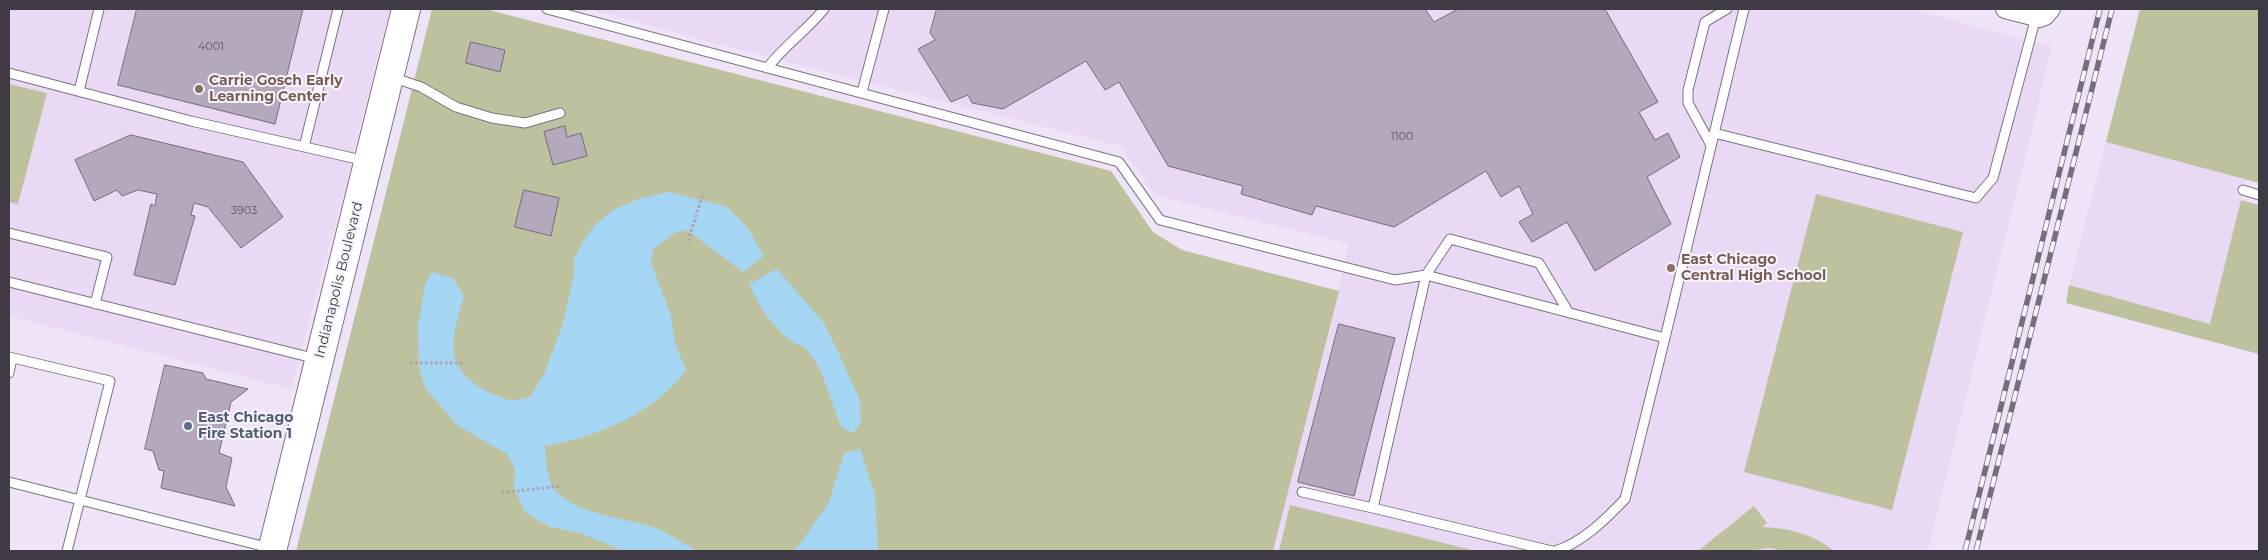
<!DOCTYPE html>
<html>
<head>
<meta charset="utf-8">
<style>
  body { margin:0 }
  #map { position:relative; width:2268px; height:560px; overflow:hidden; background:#efe3f8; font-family:Montserrat,sans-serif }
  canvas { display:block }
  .frame { position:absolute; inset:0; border:10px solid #3f3a43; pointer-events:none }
</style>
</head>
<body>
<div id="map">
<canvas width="2268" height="560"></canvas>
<div class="frame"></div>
</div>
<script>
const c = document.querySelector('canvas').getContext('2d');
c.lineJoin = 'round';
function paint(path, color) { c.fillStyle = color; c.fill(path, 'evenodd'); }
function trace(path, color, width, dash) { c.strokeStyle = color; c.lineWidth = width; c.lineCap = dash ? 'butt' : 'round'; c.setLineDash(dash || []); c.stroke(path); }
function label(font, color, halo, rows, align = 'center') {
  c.font = font + ' Montserrat,sans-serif'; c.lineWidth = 4; c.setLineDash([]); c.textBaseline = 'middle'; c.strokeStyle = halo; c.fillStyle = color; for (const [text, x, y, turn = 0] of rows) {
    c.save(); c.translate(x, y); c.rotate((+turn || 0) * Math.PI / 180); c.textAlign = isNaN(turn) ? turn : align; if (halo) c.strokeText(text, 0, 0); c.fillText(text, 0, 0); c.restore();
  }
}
paint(new Path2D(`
  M9,9H389L350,169L291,389L9,316V202L17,204L47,94L9,84Z
  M590,9H1910L2052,47L1928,551H1273L1349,244L1156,196L1120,146L724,46Z
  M2106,142L2246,180L2210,324L2069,285Z`), '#e9d9f5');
paint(new Path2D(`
  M432,9H485L1111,171L1153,232L1182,250L1339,291L1273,551H296Z
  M2140,9H2259V183L2106,142Z
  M9,84L47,93L18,204L9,202Z
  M1816,194L1963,232L1892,510L1744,472Z
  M2241,200L2259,205V354L2066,303L2069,285L2210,324Z
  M1290,505L1476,551H1279Z
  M1754,506L1767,523L1762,527C1789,528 1813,534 1834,551H1787L1769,548L1746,551H1698Z`), '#bdc19e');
paint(new Path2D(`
  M669,192L727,207L747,227L764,256L743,272L687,230L675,233L653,249L651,263L671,315L675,343L686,370C654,414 597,437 545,446C546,460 546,479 556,491C574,513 627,519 653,527C668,532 683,544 698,551H624L580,533L550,527L525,512L514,488L515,469L507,454L458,426L425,388L419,368L418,325L425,284L432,272L453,278L464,296C459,314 452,334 454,353C457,379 489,395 511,400C517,401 525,398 530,397L545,372L563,323L574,274V259L583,241L596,224L613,210L641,198Z
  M777,269L824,323L839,354L860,400L861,423L853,433L842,428C830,402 826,372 807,350C802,345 793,343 787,338C767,319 761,309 749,284Z
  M860,449L875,495L878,551H790L798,547L829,502L844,453Z`), '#a4d5f3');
const building = new Path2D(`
  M137,9H303L275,124L118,85Z
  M937,9H1425L1434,22L1458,9H1605L1658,102L1639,112L1655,140L1668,133L1680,157L1647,177L1671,224L1595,271L1567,222L1532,242L1519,222L1533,214L1519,186L1501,197L1486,171L1394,227L1316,206L1312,215L1241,194L1243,186L1168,166L1119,82L1105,90L1086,61L1003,109L972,103L968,95L951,102L918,49L935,40L930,33Z
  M471,42L505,50L500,72L466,63Z
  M565,126L567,137L581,133L587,156L553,165L544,132Z
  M131,135L243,162L283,217L241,248L208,207L194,203L191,215L195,216L175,285L134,275L151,204L155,206L157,194L138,190L122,196L117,190L94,201L75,160Z
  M524,190L559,198L551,236L515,227Z
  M1339,324L1395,338L1354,496L1298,482Z
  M165,365L203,373L206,379L248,389L231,402L219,453L232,458L226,487L235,506L161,488L164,471L159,470L153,451L145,449Z`);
paint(building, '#b3a8bc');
trace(building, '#766b7e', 1);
const service = new Path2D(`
  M547,9L1119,162L1160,220L1395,280L1426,275L1665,338L1744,9
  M768,67C785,45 807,30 824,9
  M9,73L191,121L366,161
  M392,77L421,87L456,107L492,118L525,123L560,113
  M79,91L99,9
  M862,92L884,9
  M1714,133L1976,198L1993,178L2036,17
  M1711,145L1688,103V90L1705,22L1727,9
  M304,147L338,9
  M2243,190L2259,195
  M9,233L107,257L95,304
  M9,282L317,359
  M9,357L110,381L67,551
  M9,373L12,358
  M9,482L270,548
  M1302,492L1373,508
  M1552,551L1373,508L1426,275L1450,239L1539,263L1569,313
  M1555,551C1582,543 1606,519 1625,499L1665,338`);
const minor = new Path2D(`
  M2005,9L2040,18L2045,16L2051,9`);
const primary = new Path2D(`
  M272,551L406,9`);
trace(service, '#7d7285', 11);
trace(minor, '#7d7285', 20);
trace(primary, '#7d7285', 30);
trace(new Path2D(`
  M688,241L703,193
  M410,363H466
  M502,493L561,486`), '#aba2b2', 3, [2.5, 2.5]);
trace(service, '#fff', 9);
trace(minor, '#fff', 18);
trace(primary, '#fff', 28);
const rail = new Path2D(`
  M1965,551L2100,9
  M1976,551L2112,9`);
trace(rail, '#766f7b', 5.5);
trace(rail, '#f8f3fc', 4, [11]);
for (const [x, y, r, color] of [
  [199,89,5,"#8d6e63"],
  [1671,268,5,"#8d6e63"],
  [188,426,5,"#5c6f8a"]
]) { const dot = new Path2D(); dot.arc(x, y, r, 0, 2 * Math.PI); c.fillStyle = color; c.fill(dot); trace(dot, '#f8f3fc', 2); }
label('11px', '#5c5661', null, [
  ["4001",211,47],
  ["1100",1402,137],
  ["3903",244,211]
]);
label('bold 14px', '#785e54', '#f8f3fc', [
  ["Carrie Gosch Early",209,81],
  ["Learning Center",209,97],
  ["East Chicago",1681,260],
  ["Central High School",1681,276]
], 'left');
label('14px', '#3f3a43', '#f8f3fc', [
  ["Indianapolis Boulevard",339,280,-76]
]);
label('bold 14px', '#4e5e75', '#f8f3fc', [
  ["East Chicago",198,418],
  ["Fire Station 1",198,434]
], 'left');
</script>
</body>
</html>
